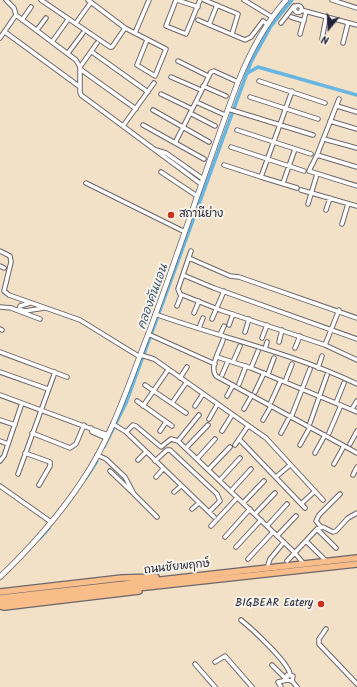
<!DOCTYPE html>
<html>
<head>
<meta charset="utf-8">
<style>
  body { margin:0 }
  #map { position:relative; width:357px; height:687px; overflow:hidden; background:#f3e1c7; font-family:Kalam,sans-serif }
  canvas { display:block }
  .north { position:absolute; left:309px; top:8px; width:40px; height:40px; -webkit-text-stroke:3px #f7f3e8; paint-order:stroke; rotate:198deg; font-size:11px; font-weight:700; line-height:16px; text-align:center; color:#22223b }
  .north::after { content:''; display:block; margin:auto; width:14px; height:18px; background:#22223b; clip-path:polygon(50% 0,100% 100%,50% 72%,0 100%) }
</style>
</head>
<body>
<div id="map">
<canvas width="357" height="687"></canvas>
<div class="north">N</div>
</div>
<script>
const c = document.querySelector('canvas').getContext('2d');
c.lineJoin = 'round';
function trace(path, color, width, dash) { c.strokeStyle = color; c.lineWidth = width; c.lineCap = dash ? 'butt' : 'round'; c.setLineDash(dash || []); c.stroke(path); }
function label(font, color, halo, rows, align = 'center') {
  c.font = font + ' Kalam,"Playpen Sans Thai",sans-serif'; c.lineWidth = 4; c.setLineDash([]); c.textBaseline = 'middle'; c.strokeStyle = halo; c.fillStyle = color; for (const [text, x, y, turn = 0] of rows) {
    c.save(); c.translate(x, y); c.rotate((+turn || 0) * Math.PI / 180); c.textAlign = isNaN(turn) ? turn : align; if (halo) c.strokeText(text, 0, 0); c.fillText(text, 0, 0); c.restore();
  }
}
trace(new Path2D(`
  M246,74L258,67L357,95
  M104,447L126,403L251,62L271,26L292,0
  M86,478L97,461
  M40,538L49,528`), '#66b6e1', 3.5);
const minor = new Path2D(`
  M6,0L14,8L16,15L76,60L80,67V92L81,95L201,184
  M41,0L110,47H112L125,28
  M88,0L125,28L166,49L155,76L137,65L147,40
  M176,0L166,26L186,34L200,0
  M177,0L198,7
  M204,0L238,14L232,34
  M244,0L272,17
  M332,0L357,8
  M294.5 9a3.5 3.5 0 1 1 7 0a3.5 3.5 0 1 1-7 0Z
  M301,10L357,25
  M291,17L304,21
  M22,20L31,7
  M198,20L245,40L251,37L263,21L267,24
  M76,23L91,2
  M281,23L294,6
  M209,25L217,5
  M37,30L46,18
  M5,32L80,87
  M135,33L149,0
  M300,34L306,12
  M0,38L16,15
  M322,39L326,18
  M52,42L67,21
  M343,43L348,23
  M92,52L148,92
  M68,53L83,33
  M178,61L208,76
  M80,67L97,43
  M80,69L136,109
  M171,77L201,90
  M259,81L325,103
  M203,86L226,96
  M292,91L261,177L297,188
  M161,94L192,109
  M250,97L318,119
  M339,99L317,155L309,171L357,186
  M196,102L225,115
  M337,106L357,112
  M228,109L313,135
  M153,110L209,142
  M190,113L215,126
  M330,121L357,129
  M143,125L204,159
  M123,126L154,83
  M237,130L311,154
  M324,139L357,148
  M175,143L211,72L214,71L238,82
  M231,147L304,171
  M156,150L166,153L203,179
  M317,155L357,167
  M224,165L261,177
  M161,172L197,196
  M86,183L185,232
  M283,183L295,149
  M301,190L357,206
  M308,204L317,174
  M326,210L330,198
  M342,224L348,204
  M0,251L10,256L11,262L4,291L9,295L80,320L140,357
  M189,258L230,276L239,277L357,318
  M0,266L4,268
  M183,275L214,288L357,339
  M180,294L220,310L325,345L339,310
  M30,303L20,306L19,309L25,311L44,308
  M177,306L181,296L178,289L191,251
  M0,307L12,308
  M11,308L40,319
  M194,313L199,301
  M155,314C222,338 293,353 357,384
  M212,319L224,291
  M229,325L233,314
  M199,328L203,318
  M0,329L2,330
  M245,332L249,319
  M148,334L215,364
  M220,335L224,326
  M262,338L267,325
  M223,340C220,350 209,367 216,376L357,453
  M279,342L282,330
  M325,345L357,360
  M295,348L300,336
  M265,349L267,342
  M0,352L67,377
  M141,355L154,359L266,438L323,500
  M217,357L251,368L357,412
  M233,362L240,346
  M251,368L258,351
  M318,368L322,356
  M0,372L48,389
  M268,374L274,358
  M222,375L228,361
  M180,378L187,367
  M285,382L292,364
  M239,384L246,366
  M145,385L186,413
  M255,392L264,373
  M0,395L108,435
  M227,396L233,385
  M137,401L172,426
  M271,402L281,380
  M172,403L186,383
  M336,403L344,383
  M143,406L168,370
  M195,406L203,394
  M244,409L252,395
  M352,409L357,401
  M292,415L310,369
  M209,419L217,405
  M0,420L15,425
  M263,420L271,406
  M310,423L327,375
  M113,424L126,432L133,425L136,426L161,447L171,439L178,441L294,552L304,564
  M91,428L92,432L106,438
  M160,431L166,422
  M222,431L232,415
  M126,432L214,517
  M32,433L70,448L76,444L84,425
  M281,433L290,416
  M329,433L341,405
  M239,439L305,508
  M0,441L8,444
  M178,441L199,415
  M350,444L357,431
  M235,445L248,426
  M300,445L310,427
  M186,448L208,425
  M25,453L50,462V466L39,485
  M315,453L325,435
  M97,455L106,459L125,477L134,494L157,517
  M197,459L215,439
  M138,460L146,452
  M0,461L4,456L22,403
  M155,461L167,450H170L217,494L220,501L209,512
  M334,464L344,446
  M209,469L230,447
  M110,471L133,493
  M18,474L55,372
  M353,475L357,467
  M156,477L163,469
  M276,477L290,465
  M220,480L240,458
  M0,486L51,522
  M231,491L251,469
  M174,492L181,486
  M243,503L264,481
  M301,504L315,491
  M192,509L199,503
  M255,514L275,493
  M211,526L237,498
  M267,526L287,504
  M321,527L316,521L319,515L340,494
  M317,529L336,548
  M277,536L296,516
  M225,537L250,509
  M306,541L327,562
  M236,547L261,520
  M248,559L273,532
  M287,561L317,529L323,527L333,532L336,531L348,518L357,513
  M267,568L270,559L284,542
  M241,620C251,628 288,662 290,674
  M326,629L319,639V644L357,684
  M215,662L225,656L252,687
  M195,664L215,687
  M272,665L286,679
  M292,681L293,676L287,675V680L292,681L297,687
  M281,687L278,682L287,680`);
const tertiary = new Path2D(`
  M0,577C30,548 59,516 82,481C113,435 129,383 149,332C180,249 207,165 238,82C250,52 264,25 286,0`);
const primary = new Path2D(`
  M0,592L122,578L156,577
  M0,598L357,558
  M0,603L357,564
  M0,606L4,607L139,591`);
trace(minor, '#6b656c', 5.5);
trace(tertiary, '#6b656c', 6);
trace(primary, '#6b656c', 8);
trace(minor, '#fff', 3.5);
trace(tertiary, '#fff', 4.5);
trace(primary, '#f8bd89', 5.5);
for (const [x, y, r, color] of [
  [171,215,4,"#c8321e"],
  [321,604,4,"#c8321e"]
]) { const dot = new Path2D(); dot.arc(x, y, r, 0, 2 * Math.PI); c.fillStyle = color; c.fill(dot); trace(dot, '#f7f3e8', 1.5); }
label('11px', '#22223b', '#f7f3e8', [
  ["สถานีย่าง",179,215],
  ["BIGBEAR Eatery",313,604,"right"]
], 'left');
label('11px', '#22223b', '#f7f3e8', [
  ["ถนนชัยพฤกษ์",177,568,-6]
]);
label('italic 12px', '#3a5675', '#f7f3e8', [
  ["คลองคันแอน",154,297,-70]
]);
</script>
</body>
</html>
